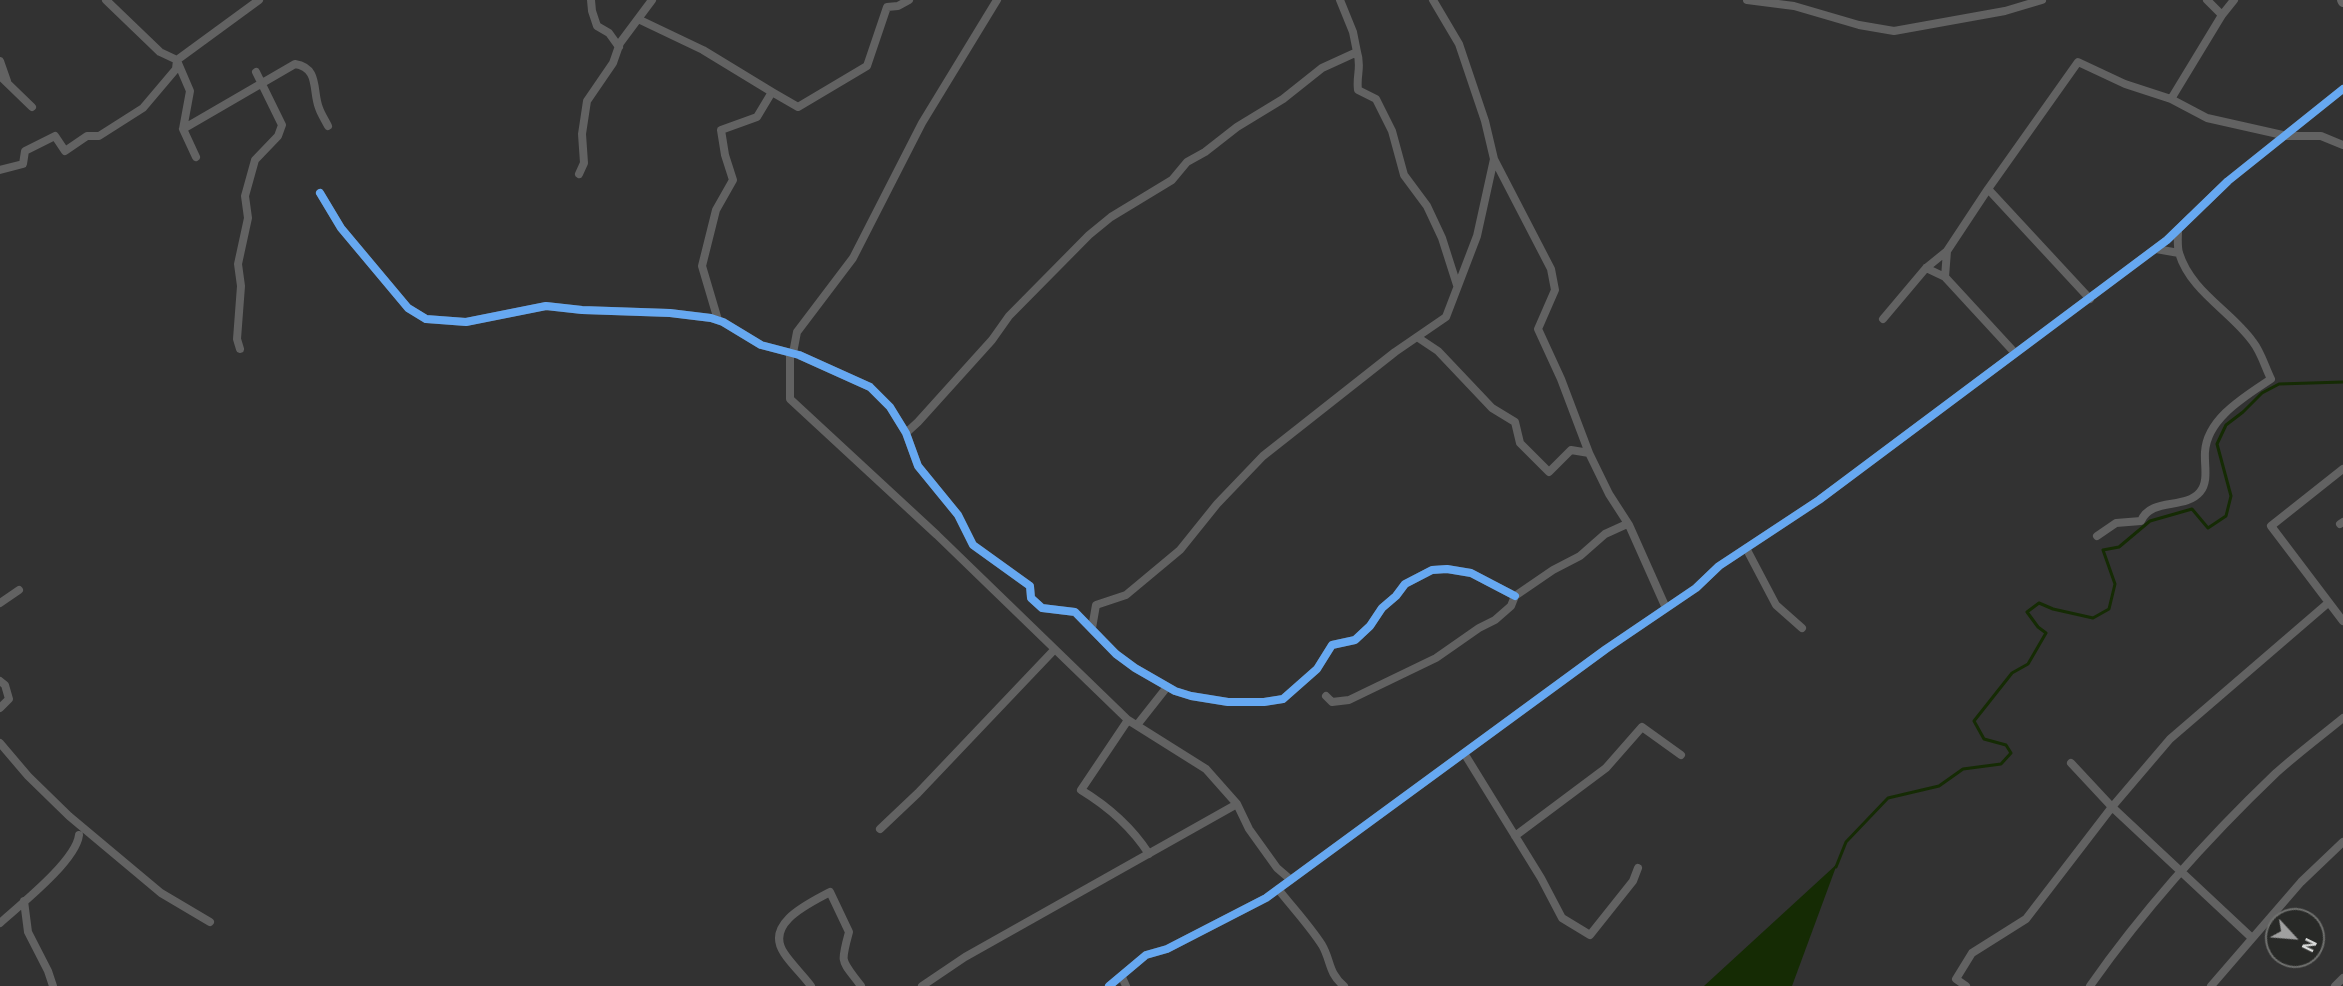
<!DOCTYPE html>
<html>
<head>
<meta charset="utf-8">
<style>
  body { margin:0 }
  #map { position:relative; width:2343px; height:986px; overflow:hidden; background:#323232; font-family:Inter,sans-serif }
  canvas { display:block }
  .north { position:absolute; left:2265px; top:908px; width:60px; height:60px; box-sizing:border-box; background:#282927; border:2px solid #70716f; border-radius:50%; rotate:116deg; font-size:16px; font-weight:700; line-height:24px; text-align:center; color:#dbdcdb }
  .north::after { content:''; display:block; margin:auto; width:21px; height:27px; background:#a0a0a0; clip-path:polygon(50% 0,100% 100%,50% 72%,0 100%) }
</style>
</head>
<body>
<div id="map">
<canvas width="2343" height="986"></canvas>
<div class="north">N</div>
</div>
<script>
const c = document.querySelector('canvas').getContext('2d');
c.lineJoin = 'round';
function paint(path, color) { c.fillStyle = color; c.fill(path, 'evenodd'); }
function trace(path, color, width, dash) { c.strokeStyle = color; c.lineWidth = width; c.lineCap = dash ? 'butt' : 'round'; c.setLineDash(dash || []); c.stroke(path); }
paint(new Path2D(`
  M1837,864L1792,986H1704Z`), '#152b04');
trace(new Path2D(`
  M1836,867L1846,842L1888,798L1939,786L1963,769L2001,764L2011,753L2006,745L1984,739L1974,721L2012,673L2028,664L2046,633L2038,627L2027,612L2039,603L2053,609L2093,618L2109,609L2115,584L2103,550L2119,547L2150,521L2192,509L2208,528L2226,516L2231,496L2217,444L2226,425L2243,412L2262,393L2279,384L2343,382`), '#152b04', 3);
trace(new Path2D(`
  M106,0L160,52L177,60L259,0
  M591,0L592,11L597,26L609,33L619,47
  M1747,0L1794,6L1859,25L1894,31L2005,11L2042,0
  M2207,0L2222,15
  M638,19L703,50L772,92
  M1357,52C1362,67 1356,75 1358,90L1376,99L1392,131L1404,175L1427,206L1442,238L1457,285
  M0,61L7,81
  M178,63L190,91L183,129L196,157
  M0,76L32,107
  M2171,99L2222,15L2234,0
  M183,129L295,64C320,68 312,91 319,108C321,114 325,120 328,126
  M1494,159L1551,269L1555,290L1538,329L1561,379L1589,453
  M0,170L23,164L25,151L55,136L65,151L87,136H99L143,108L176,69L177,60
  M579,174L584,163L582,134L587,101L613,63L620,43L652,0
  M1988,189L1947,251L1945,277L2015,353
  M320,193L341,228L408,308L426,319L466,322L546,306L582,310L670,313L711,318L723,322L761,345L799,355L870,387L890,407L906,433L918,466L958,515L973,545L1030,586L1031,598L1042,608L1075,612L1116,654L1135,668L1175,691L1191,696L1228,702H1264L1283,699L1317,669L1332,645L1355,640L1370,626L1382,608L1396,596L1405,584L1432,570L1447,569L1471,573L1515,596
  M2156,249L2179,253
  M1926,268L1945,277
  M2090,299L1988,189L2078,62L2125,84L2171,99L2207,118L2287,136H2321L2343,145
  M1883,319L1926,268L1947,251
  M718,320L702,266L716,210L733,180L725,155L721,130L757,117L772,92L798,107L867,66L887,7L898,6L909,0
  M1417,337L1438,351L1492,408L1515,422L1520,443L1549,472L1571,450L1589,453L1609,494L1629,525L1666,608
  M240,349L237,339L241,286L238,264L248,218L245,196L255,160L278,136L282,125L256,72
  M790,352V399L937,535L1128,720L1206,769L1237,804L1249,829L1277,868L1291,880
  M793,353L797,332L853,258L922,123L997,0
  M906,433L918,422L992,340L1009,316L1089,235L1111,217L1172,180L1187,162L1205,152L1237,127L1283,99L1322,68L1357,52L1353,32L1340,0
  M2343,469L2271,526L2343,621
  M2340,524L2343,522
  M2097,536L2116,523L2141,521C2151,497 2185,510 2200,492C2209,481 2204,465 2205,452C2207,418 2246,396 2271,379C2265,367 2261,352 2253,342C2231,311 2191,292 2179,253C2177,246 2178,237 2178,230
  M1746,548L1776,605L1802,628
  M0,603L19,590
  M1092,628L1096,605L1126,595L1180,550L1217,504L1263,456L1395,352L1446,317L1477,236L1494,159L1485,121L1459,44L1433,0
  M0,681L5,685L9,699L0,708
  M1326,696L1332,702L1349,700L1436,658L1479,628L1495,620L1511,606L1515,596L1553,570L1580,556L1605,534L1627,524
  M1128,720L1081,790C1109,807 1131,826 1149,854
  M1137,725L1167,687
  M0,743L28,776L69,816L161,893L210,922
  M1464,753L1541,878L1562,918L1590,935L1633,881L1638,868
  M2071,763L2112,807L2252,938
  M880,829L918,793L1054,650
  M1515,836L1606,768L1642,727L1681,755
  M1278,889C1293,908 1309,925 1322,945C1331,960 1328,973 1344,986
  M24,901L28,932L48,971L53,986
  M0,923C20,905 76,861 79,835
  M1122,977L1126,986
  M811,986C803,975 791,964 784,953C764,923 810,903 830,892L849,932C840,965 841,959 861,986
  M922,986L965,957L1237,804
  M1109,986L1146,955L1167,949L1266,898L1606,649L1696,588L1719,566L1819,500L2167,240L2228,181L2343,89
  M1966,986L1956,979L1972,953L2026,919L2112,807L2170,739L2328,603
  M2090,986C2144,909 2208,838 2276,773C2297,754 2321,736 2343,718
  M2211,986L2301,882L2343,842
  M2335,986L2343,978`), '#626262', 8);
trace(new Path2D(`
  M2342,0L2343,2`), '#656565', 10);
trace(new Path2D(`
  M320,193L341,228L408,308L426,319L466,322L546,306L582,310L670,313L711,318L723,322L761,345L799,355L870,387L890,407L906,433L918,466L958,515L973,545L1030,586L1031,598L1042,608L1075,612L1116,654L1135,668L1175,691L1191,696L1228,702H1264L1283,699L1317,669L1332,645L1355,640L1370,626L1382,608L1396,596L1405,584L1432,570L1447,569L1471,573L1515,596
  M1109,986L1146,955L1167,949L1266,898L1606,649L1696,588L1719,566L1819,500L2167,240L2228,181L2343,89`), '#66a8f1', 8);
</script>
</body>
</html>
